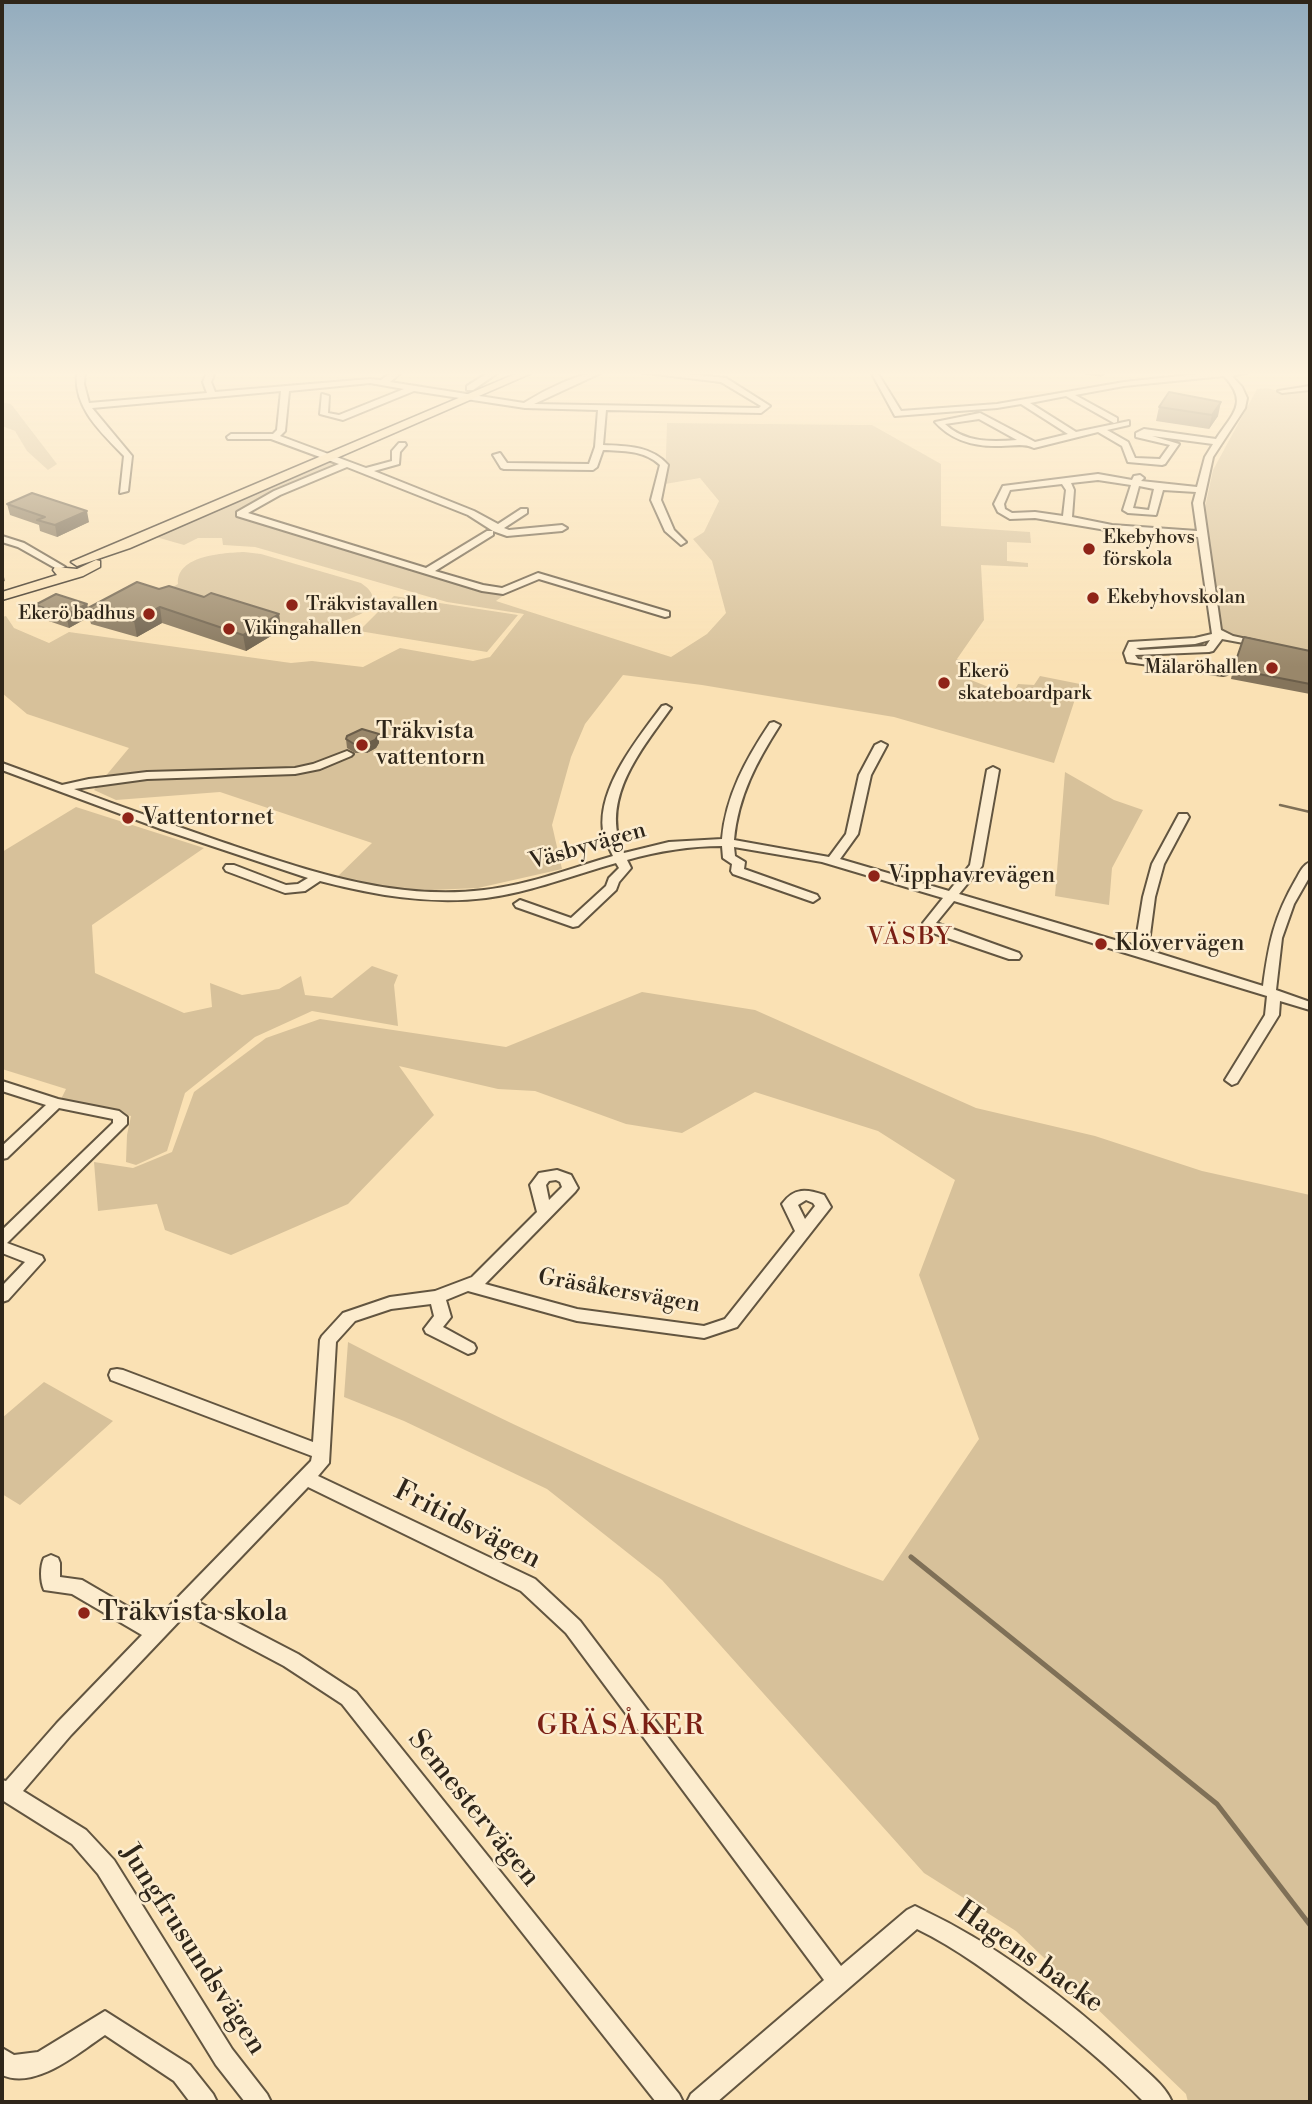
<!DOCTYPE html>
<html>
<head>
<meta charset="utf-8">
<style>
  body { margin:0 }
  #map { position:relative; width:1312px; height:2104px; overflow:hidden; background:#fae1b4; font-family:"Libre Bodoni",serif }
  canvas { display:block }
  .frame { position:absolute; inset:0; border:4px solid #2f261a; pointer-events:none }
</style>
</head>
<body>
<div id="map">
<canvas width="1312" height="2104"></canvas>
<div class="frame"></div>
</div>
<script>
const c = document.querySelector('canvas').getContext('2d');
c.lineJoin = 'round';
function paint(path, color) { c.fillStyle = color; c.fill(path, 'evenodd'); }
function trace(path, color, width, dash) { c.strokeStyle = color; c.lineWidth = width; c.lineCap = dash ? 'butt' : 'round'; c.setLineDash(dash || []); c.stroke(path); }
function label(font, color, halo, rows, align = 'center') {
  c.font = font + ' "Libre Bodoni",serif'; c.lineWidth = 5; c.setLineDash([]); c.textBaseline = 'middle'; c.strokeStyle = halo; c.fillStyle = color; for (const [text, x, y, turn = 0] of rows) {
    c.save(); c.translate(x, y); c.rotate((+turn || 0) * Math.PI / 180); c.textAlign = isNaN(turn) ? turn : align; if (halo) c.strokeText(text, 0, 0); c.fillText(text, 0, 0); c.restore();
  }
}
paint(new Path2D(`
  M1267,388L1285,393L1310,390V653L1235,639L1225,634L1219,628L1203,517L1213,470L1257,389Z
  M2,402L11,404L57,464L48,470L27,451L15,431L2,426Z
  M667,423L872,425L941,464V526L1030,532L1031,543L1007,542V561L1028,563V567L981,565L984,620L957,659L965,661L961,676L991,688L990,695L1011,697L1018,684L1034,685L1040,676L1080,684L1054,763L894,717L702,685L623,675L585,724L571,757L552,825L562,869L478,888L408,891L336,878L372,843L220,792L116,800L94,790L129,748L27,714L2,693V640H4L2,637V617L6,616L14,628L49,643L69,632L291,663L312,661L363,667L400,648L473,661L490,657L524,614L447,602L255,547L223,545L222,538H198L184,545L149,535L330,457L348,463L305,480L240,514L312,538L504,595L496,601L671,657L707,634L726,613L712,561L693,539L704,532L719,501L700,478L665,484Z
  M244,552L261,554L361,583C368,588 376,594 371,604C368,611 361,614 354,617C304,641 222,604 171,588L178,584C176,555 224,553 244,552Z
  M394,596L518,615L487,652L359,631Z
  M1065,772L1114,800L1143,810L1112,868L1109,905L1055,896Z
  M76,807L204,848L92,925L95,973L184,1013L212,1007L210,983L242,995L279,989L301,976L305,995L332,998L372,966L398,975L394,985L398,1026L312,1011L255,1037L185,1093L167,1151L136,1165L126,1162L127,1135L131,1116L61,1099L66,1089L2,1069V852Z
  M642,992L755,1010L976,1108L1095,1136L1202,1171L1310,1195V2102H1188L1186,2094L1016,1931L924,1873L662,1580L547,1489L404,1421L344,1397L348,1342C521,1432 701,1512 883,1581L979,1439L919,1275L955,1180L878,1131L755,1092L682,1133L626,1124L535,1091L498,1089L399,1066L434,1115L348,1204L231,1255L165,1230L157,1204L98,1211L94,1162L133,1168L172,1152L194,1092L266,1038L320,1019L506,1047Z
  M44,1382L113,1421L20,1505L2,1494V1418Z`), '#d7c19a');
trace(new Path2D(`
  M1280,805L1310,812`), '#7f7057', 2.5);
trace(new Path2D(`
  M911,1557L1217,1804L1310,1925`), '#7f7057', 5);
const minor = new Path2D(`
  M77,372H85L84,384L89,403L207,393L203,382L207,372H215L211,382L215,392L370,379L381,380L392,372H402L390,382L524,403C543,391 579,372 603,372L534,404L759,408L761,406L721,382L638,372H670L726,378L770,406L761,413L606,410L603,445C627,446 652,446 668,465L661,500L674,530L686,542L681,545L665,531L651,500L660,465C644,450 623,451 603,450L597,467L593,470L504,469L501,468L493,455L500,453L507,463L589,464L595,447L598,410L525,408L414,391L343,420L320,414L322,394L329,396L328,413L339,415L404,389L370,383L289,391L285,431L280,436L366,468L392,461V451L399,443H405L406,445L400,452L399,464L374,471L474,511L498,524L521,509H527V513L504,528L509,530L562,525L567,528L562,531L507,536L493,531V535L435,571L483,585L502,588L538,573L669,612V616L665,617L539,579L503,594L482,591L237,516V512L274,491L339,464L271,439H228L227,437L231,434H273L277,430L281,391L92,408L132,456L128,491L120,493L124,456C101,432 73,408 77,372ZM347,467L468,515L493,531H487L426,568L248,513L280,495Z
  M489,372H499L473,390H467V386Z
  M871,372H877L901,411L997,404L1124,382L1217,372H1249L1232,376L1242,387L1247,398L1245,408L1213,457L1203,503L1221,630L1233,636L1265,643V647L1222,639L1213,651L1209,652L1135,655L1138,659L1227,670V674L1223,675L1127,662L1124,653L1129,642L1195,638L1212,634L1198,537L1112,531L1035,518L1010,519L998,512L994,504L1003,486L1098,474L1132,480L1134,476L1140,475L1144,478L1141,481L1197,487L1205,457L1213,444L1152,436L1179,444L1165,464L1162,465L1128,462L1122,446L1098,432L1034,448C1023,443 1013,446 1001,446C976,447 952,441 935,422L980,413L1035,442L1068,434L1021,404L997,408L895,416ZM1224,376C1249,403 1233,413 1216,439L1144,429L1136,433V437L1170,445L1160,459L1135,458L1128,442L1107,430L1129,425V421L1076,432L1030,403L1066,396L1114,423L1117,422V418L1075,395L1124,386ZM979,419L1017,440C992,442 965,443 945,424ZM1098,480L1131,485L1123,510L1128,513L1156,515L1163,490L1196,492L1193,503L1197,531L1112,525L1072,517L1074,490L1071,483ZM1062,484L1066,490L1063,516L1035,512L1012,513L1005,509L1004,504L1010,490ZM1139,486L1154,489L1149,510L1133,508ZM1210,640L1206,646L1140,650L1136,648L1195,644Z
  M1310,386V390L1282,393L1278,391Z
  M2,536L24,543L65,567L57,569L18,547L2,542Z
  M666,705L671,708C642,749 598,800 624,853L669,842L722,839C726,795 746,759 770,723L774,722L780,725C757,761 738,796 734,840L829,857L846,834L859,775L875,745L881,742L887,745L871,775L858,834L840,859L949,891L970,865L987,770L993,767L999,770L982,866L959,894L1135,946L1143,897L1152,864L1179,814H1187L1189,817L1164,864L1155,897L1148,950L1263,986C1269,942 1274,917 1296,879C1300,872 1303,865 1310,862V876L1294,904L1282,938L1276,990L1310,1002V1010L1280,1001L1279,1015L1237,1083L1232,1085L1225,1080L1265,1015L1267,996L954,901L936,923L1019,953L1021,956L1019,959H1009L927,931L923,923L943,898L822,862L734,847L735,856L745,862L744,869L817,895L819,898L813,902L733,874L731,871L732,864L723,858L722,846C690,846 659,851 627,860L631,868L619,882L616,890L578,926L573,927L516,907L514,904L520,900L571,918L606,886L609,878L619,868L616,863C573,875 531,892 486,898C429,905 374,895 320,881L305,891L285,893L226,871L224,868L226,865H234L286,885L298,884L308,878L161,829L2,770V763L62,785L89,779L147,772L295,768L313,764L347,751L353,754L351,756L320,769L295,774L147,779L74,789C124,808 174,825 225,843C309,871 394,901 484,890C529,885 571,868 613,856C609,848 605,840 603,831C597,788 638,738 662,706Z
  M2,1081L58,1099L119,1111L127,1117V1124L7,1243L42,1256L44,1260L8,1300L2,1302V1286L25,1262L2,1253V1230L113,1123V1119L59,1108L7,1158L2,1159V1146L46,1105L2,1091Z
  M557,1170L571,1175L578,1188L575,1192L485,1284L577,1309L704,1326L725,1319L795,1231L782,1204C794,1187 807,1189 824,1195L831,1207L737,1327L704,1338L577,1321L468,1291L446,1300L451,1317L443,1327L474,1344L476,1348L474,1352L468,1354L426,1333L424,1329L434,1316L431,1304L391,1309L355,1321L336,1342L329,1463L318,1476L535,1579L580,1621L841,1966L907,1910L915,1906L923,1910C999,1946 1070,2001 1133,2059C1146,2071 1165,2085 1172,2102H1144C1109,2066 1070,2034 1030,2004C994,1976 958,1949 917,1929L717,2102H687L691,2094L824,1980L566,1633L521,1591L308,1487L198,1602L298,1654L356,1692L679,2094L683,2102H656L342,1704L284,1666L186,1614L71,1735L23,1791L86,1830L114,1860L232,2049L267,2094L271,2102H245L216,2065L98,1874L72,1844L2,1800V1780L6,1781L57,1723L142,1635L72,1594L44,1590C40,1581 40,1566 44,1558L51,1555L58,1558L60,1563V1577L82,1580L154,1622L311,1461L312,1456L111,1380L109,1375L111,1370L117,1369L123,1370L313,1442L320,1340L322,1336L343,1313L390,1297L435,1291L472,1277L537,1212L530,1185L539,1173ZM556,1180L560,1182L562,1187L549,1200L546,1185L549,1181ZM806,1200L813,1203L815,1206L805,1219L798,1205Z
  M105,2011L190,2065L213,2094L217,2102H190L174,2081L105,2035C78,2053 36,2090 2,2075V2048L14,2055L38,2052Z`);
const major = new Path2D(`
  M520,372H534L130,548L77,566L71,562Z
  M1079,372H1106L1101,375Z
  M96,560L100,561V567L83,576L2,600V592L57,575L53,570L55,567L77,569Z`);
trace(minor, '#625540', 4);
trace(major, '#2f261a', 3);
paint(minor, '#fcecce');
paint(major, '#fae1b4');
paint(new Path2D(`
  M1159,407L1218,416L1209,429L1156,421Z
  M7,504L89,522L57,537L40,531L39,525L10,515Z
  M159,589L204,597L279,614L281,630L246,651L162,623L137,637L91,624L89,617L69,628L37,617L35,605L87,604L88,608Z
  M1310,651V694L1231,679L1233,669Z
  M379,734V743L376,748L367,753H355L347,748L346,739Z`), '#84745b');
paint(new Path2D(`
  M1221,402L1218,416L1209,429L1212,415Z
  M87,511L89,522L57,537L55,525Z
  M3,573L5,581L2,582V574Z
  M87,604L89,617L69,628L66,615Z
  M160,607L162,623L137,637L134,621Z
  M279,614L281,630L246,651L243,635Z
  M379,734V743L376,748L367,753L366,744Z`), '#6b5e4a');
const building = new Path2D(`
  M1169,392L1221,402L1212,415L1159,407Z
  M32,493L87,511L55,525L37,520L45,517L7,504Z
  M137,582L159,589L169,586L204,597L211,593L279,614L243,635L160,607L134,621L88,608Z
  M56,594L87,604L66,615L35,605Z
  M1244,637L1310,651V684L1233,669Z
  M362,729L379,734L375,740L366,744H354L346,739L347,736Z`);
paint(building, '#99876a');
trace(building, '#6b5e4a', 2);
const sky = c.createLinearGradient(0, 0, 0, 667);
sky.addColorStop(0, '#93acbe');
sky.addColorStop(0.56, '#fdf2dd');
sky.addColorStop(1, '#fdf2dd00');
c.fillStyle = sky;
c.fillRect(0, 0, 1312, 667);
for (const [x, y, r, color] of [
  [1089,549,7,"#8f2418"],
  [1093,598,7,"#8f2418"],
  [292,605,7,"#8f2418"],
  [149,614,7,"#8f2418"],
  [229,629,7,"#8f2418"],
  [1272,668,7,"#8f2418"],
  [944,683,7,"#8f2418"],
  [362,745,7,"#8f2418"],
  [128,818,7,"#8f2418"],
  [874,876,7,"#8f2418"],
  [1101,944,7,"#8f2418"],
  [84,1613,7,"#8f2418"]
]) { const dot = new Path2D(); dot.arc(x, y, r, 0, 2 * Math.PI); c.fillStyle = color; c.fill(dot); trace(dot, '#fcecce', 2.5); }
label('19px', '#2f261a', '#fcecce', [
  ["Ekebyhovs",1103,538],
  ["förskola",1103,560],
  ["Ekebyhovskolan",1107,598],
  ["Träkvistavallen",306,605],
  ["Ekerö badhus",135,614,"right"],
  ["Vikingahallen",243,629],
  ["Mälaröhallen",1258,668,"right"],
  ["Ekerö",958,672],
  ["skateboardpark",958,694]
], 'left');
label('23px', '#2f261a', '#fcecce', [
  ["Träkvista",376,732],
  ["vattentorn",376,758],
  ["Vattentornet",142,818],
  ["Vipphavrevägen",888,876],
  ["Klövervägen",1115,944]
], 'left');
label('23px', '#2f261a', '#fcecce', [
  ["Väsbyvägen",588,847,-16],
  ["Gräsåkersvägen",619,1292,10]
]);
c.letterSpacing = '2px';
label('24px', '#7a1f14', '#fcecce', [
  ["VÄSBY",910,938]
]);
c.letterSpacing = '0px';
label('28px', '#2f261a', '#fcecce', [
  ["Fritidsvägen",467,1526,27],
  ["Semestervägen",473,1809,51],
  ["Jungfrusundsvägen",192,1950,57],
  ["Hagens backe",1029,1958,35]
]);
label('28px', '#2f261a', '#fcecce', [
  ["Träkvista skola",98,1613]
], 'left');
c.letterSpacing = '2px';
label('28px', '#7a1f14', '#fcecce', [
  ["GRÄSÅKER",621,1727]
]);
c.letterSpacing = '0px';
</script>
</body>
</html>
